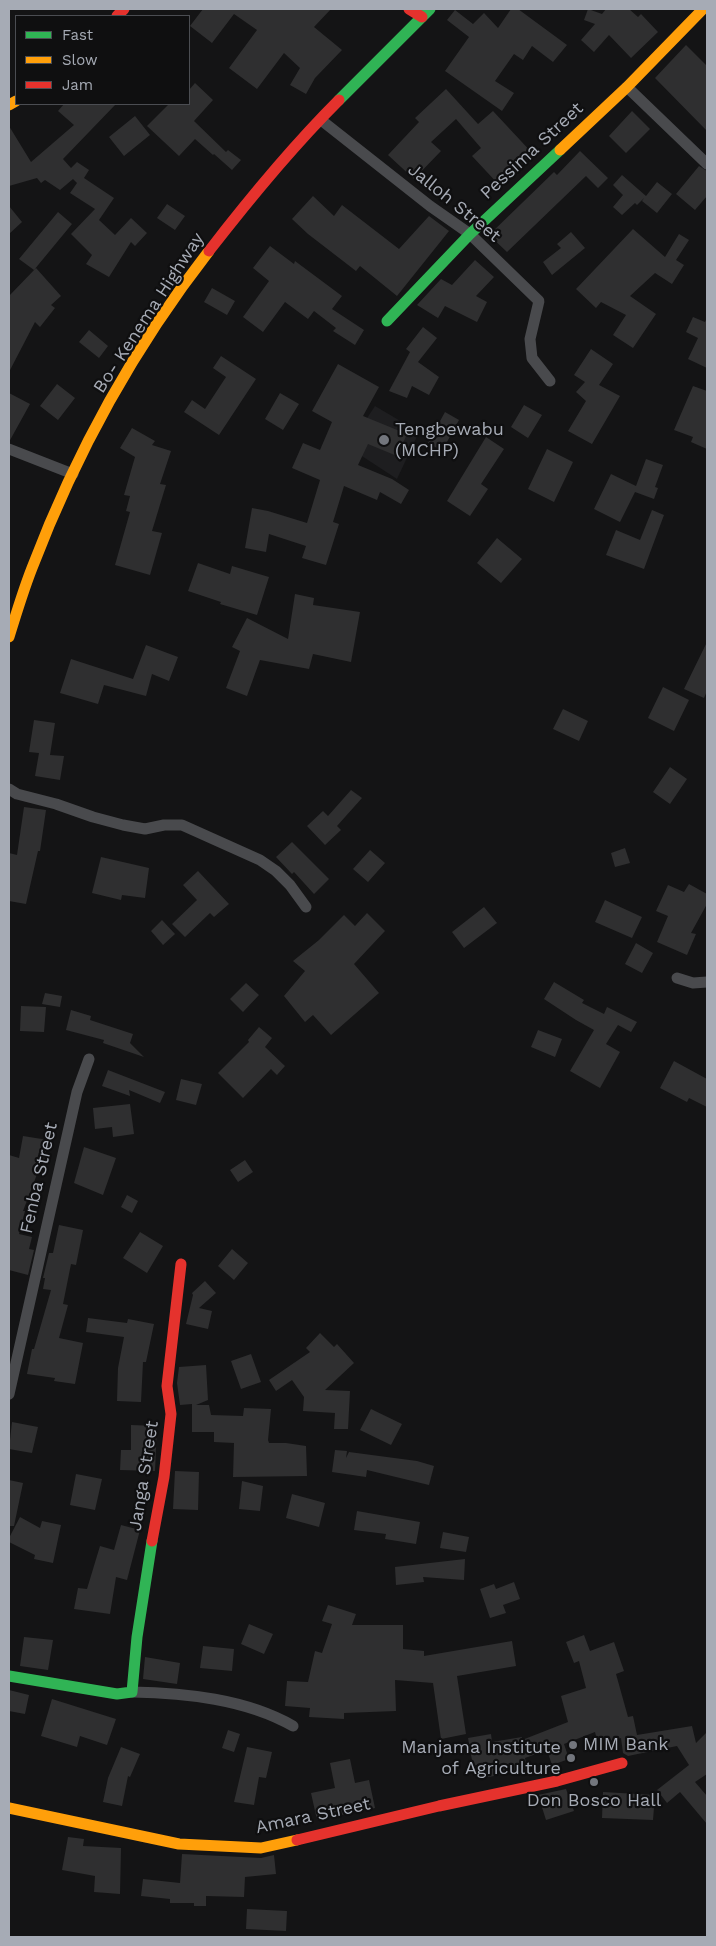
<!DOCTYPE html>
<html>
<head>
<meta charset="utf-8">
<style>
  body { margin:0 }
  #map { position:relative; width:716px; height:1946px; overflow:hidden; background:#141415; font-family:"Work Sans",sans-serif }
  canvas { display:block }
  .frame { position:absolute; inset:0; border:10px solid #a6abb5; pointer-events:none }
  .legend { position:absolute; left:15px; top:15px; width:175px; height:90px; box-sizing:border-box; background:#0f0f10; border:1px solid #4b4d52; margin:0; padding:6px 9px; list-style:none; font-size:15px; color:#a6abb5 }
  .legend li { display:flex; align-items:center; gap:10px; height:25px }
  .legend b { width:25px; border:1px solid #4b4d52 }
</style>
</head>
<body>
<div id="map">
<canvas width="716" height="1946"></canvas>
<div class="frame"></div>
<ul class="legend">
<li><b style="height:6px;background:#30b455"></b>Fast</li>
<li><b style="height:6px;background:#ff9f0a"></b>Slow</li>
<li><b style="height:6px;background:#e5322d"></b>Jam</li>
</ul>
</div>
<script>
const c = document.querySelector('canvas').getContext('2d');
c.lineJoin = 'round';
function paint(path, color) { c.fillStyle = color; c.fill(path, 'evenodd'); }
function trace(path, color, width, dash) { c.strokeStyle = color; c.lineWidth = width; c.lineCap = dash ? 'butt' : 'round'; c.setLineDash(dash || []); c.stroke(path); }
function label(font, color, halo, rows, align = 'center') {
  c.font = font + ' "Work Sans",sans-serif'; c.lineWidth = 4.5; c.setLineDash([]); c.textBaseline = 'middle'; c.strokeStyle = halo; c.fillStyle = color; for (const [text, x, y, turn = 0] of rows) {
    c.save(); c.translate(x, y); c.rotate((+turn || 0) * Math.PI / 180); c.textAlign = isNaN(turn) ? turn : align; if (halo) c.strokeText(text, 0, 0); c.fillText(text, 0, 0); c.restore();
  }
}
paint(new Path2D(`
  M375,406L419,432L397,479L348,447Z`), '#1e1e20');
paint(new Path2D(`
  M203,9H331L314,27L342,50L315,78L306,94L290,85L300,68L284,53L257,89L229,68L257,30L234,14L212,43L190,26Z
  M511,9H518L567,45L553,62L532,46L523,60L514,54L495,81L514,93L502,111L445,71L469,37L447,20L455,10L473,24L484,13L498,28Z
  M588,9L602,14L606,9H629L638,17L641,14L658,32L631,58L609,35L594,52L581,40L595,24L584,20Z
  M686,45L707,66V131L655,78Z
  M195,83L213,100L194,121L226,152L228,150L241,160L232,170L214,154L213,155L195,139L179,156L147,126L169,104H189V90Z
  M446,89L478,124L493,111L534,155L500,186L472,156L481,148L456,119L431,142L441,151L414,179L388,155L419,122L415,118Z
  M64,104H116L63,159L71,168L77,162L89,170L84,178L114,198L99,220L115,235L131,218L147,233L135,246L131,242L109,277L86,264L92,255L71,234L95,209L70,193L77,183L73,179L60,190L45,180L41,183L37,178L9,186V126L31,162L74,125L58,111Z
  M632,111L650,129L626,153L609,136Z
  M135,116L150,135L124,156L109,137Z
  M580,151L608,178L598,188L586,176L507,252L489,235L554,172L557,175Z
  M699,166L707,171V196L695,210L676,194Z
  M622,175L646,196L657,182L672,194L657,213L642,201L644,198L637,205L635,203L622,215L613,207L623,195L613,185Z
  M313,196L334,216L342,205L399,249L429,216L449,231L397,296L360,266L356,271L308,234L292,219Z
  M167,204L185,216L175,230L157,218Z
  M9,206L22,222L9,234Z
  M58,212L72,224L34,270L19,259Z
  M633,229L665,257L679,234L689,240L676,260L684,265L672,284L655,273L630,296L656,314L633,348L613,335L626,315L601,302L596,308L576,289Z
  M571,232L585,248L552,275L543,262L561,248L557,244Z
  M270,246L294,264L295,261L342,296L332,309L364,330L355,345L333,331L336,328L314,311L308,319L285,302L263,332L243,317L269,281L253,268Z
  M475,260L494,277L476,296L487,302L477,322L445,306L438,318L417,305L441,279L452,285Z
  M36,268L61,296L51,305L55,308L40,327L35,322L9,372V296Z
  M212,288L235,301L227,315L204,302Z
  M693,317L705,322L707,318V368L688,359L698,338L686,332Z
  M423,327L437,338L418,362L439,377L429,395L412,386L407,398L389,391L410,352L406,349Z
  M89,330L108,346L99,358L79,342Z
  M591,349L613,364L599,385L620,396L592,444L568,431L586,401L576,392L585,382L574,375Z
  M221,356L256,379L219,435L184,412L192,400L205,409L226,377L213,368Z
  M338,364L379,387L363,416L407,434L397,456L368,444L358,465L392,479L409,490L401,504L380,492L377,500L344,486L333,522L339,524L326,565L302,558L306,546L269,534L266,552L245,548L252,508L268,511L307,523L320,480L292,468L303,443L320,450L332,422L312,411Z
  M57,384L75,398L58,420L40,406Z
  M693,386L707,391V449L691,442L693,437L674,430Z
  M9,393L30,404L9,442Z
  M280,393L299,404L283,430L265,419Z
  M524,405L542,415L528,438L511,427Z
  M445,412L459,420L442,451L428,443Z
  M132,428L155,441L152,445L171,451L160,484L166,485L152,531L162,533L150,575L115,565L130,512L126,511L130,496L124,495L135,457L120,448Z
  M486,437L504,449L481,484L488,489L470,516L447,501Z
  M547,449L573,462L554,502L528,489Z
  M646,459L663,465L655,487L658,488L654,499L635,492L620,522L594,509L611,474L636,486Z
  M652,510L664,515L644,569L606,555L616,530L640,540Z
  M497,538L522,559L501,583L477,563Z
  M198,563L230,574L232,566L269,577L257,615L220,604L221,602L188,591Z
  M295,594L314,598L313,605L360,612L351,662L313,654L309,669L260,660L247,696L226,688L240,651L232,647L247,618L288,639Z
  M707,642V691L704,698L684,689Z
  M146,645L178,657L169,681L152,674L146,696L104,685L98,704L60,693L71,659L133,679Z
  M663,687L689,700L674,731L648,718Z
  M563,709L588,721L579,741L553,729Z
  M34,720L55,723L50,755L64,756L60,780L35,776L39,753L29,752Z
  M670,767L687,779L670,804L653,792Z
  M351,790L362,798L337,826L341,830L325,845L307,826L323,811L328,816Z
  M24,807L46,810L40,851H38L26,904L9,901V853L17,855Z
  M292,842L329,879L314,894L294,872L292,874L276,857Z
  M625,848L630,863L615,867L611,853Z
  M370,850L385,863L368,882L353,869Z
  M101,857L149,868L145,898L122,895L121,900L92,893Z
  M198,871L229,904L214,917L210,913L185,937L172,924L197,900L183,885Z
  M689,884L707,894V904L691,933L696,934L687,955L657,942L668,916L656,911L668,885L684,892Z
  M605,900L642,917L632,938L595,922Z
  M484,907L497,923L464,948L452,932Z
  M367,913L385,931L354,964L379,993L331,1035L313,1015L305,1022L284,996L305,971L293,961L319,940L344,915L355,926Z
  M162,920L175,934L163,945L151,931Z
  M636,943L653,953L642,973L625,964Z
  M554,982L584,1000L582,1003L604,1014L607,1007L637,1022L631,1032L618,1025L606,1044L620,1052L600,1088L570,1071L594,1030L576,1020L544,999Z
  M246,983L259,995L243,1012L230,999Z
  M45,993L62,996L60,1007L42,1004Z
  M21,1006L46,1007L44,1032L20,1031Z
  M71,1010L91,1016L90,1020L133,1034L130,1043L144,1057L103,1043L104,1040L66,1030Z
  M259,1027L272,1038L265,1047L285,1066L277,1075L271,1069L243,1098L218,1073L249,1042L248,1040Z
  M538,1030L562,1039L555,1057L531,1047Z
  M674,1061L707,1079V1107L689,1098L687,1102L660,1088Z
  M108,1070L165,1092L160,1103L129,1090L130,1096L102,1086Z
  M181,1079L202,1084L196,1105L176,1100Z
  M130,1104L134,1134L113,1137L112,1127L95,1129L93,1108Z
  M23,1136L48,1140L43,1169H39L23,1211H25L19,1234L32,1237L29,1249L34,1250L28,1275L9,1270V1155L19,1158Z
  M84,1147L116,1158L103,1195L74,1183Z
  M245,1160L253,1172L238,1182L230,1170Z
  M127,1195L138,1201L132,1213L121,1207Z
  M59,1225L83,1230L76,1265L71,1264L63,1304L68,1305L59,1338L83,1343L75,1384L54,1381L55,1378L27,1374L32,1349H34L51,1290L43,1289L45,1278H43L49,1253H53Z
  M140,1232L163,1246L147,1273L123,1258Z
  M232,1249L248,1263L234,1280L218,1266Z
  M205,1281L216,1293L199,1308L212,1311L208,1329L186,1324L193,1295L192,1293Z
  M88,1318L127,1323L128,1319L154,1324L146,1362H143L141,1402L117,1401L118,1368L124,1337L86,1332Z
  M320,1333L334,1347L337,1344L354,1363L325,1390L350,1391L348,1429H334L335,1413L303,1411L304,1397L292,1380L276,1391L269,1380L310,1352L306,1348Z
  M251,1354L261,1382L241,1389L231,1361Z
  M206,1365L208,1400L196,1405H209L211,1415L243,1416L244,1408L271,1409L268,1440L269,1443H286L306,1446L307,1476L233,1477L234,1443L214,1442V1432H192V1404L180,1405L177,1383L179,1367Z
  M371,1409L402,1424L391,1445L360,1430Z
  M12,1422L38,1427L32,1453L9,1449Z
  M131,1425L157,1426L155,1471L120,1470L121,1450H131Z
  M335,1450L347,1451L346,1458L349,1452L417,1461L434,1466L429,1485L367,1470L366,1477L332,1472Z
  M175,1471L199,1472L198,1510L173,1509Z
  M76,1474L102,1479L95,1510L70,1505Z
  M9,1480L23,1483L14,1526H9Z
  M242,1481L263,1486L260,1511L239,1509Z
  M292,1494L325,1503L319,1527L286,1518Z
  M357,1511L420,1522L416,1544L385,1539L386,1534L354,1530Z
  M20,1517L40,1528L42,1521L61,1525L53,1563L34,1559L35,1555L9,1542V1538Z
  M121,1525L140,1530L127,1580L116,1577L110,1614L74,1609L78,1588L87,1589L100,1546L114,1550Z
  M443,1532L469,1537L466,1552L440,1548Z
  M465,1559L464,1580L423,1577L424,1582L396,1585L395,1567Z
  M514,1582L520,1599L503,1605L506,1613L490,1618L480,1589L494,1584L496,1589Z
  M328,1605L356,1614L352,1625H403V1649L424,1651V1656L512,1641L516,1666L457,1676L466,1734L441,1739L433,1683L395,1680L396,1711L344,1713V1719L309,1717L310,1708L285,1706L287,1681L308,1682L315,1651L322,1653L332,1624L322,1621Z
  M249,1624L273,1634L264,1654L241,1644Z
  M584,1635L590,1651L614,1642L624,1671L616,1674L628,1717L633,1716L637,1735L692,1726L696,1743L707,1732V1774L695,1782L707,1796V1824L680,1792L667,1803L657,1790L689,1765L677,1746L628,1756L623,1753L621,1738L598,1744L595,1732L564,1744L569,1759L552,1765L547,1750L525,1758L527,1770L483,1778L481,1764L473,1766L468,1738L491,1734L492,1742L522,1737V1740L568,1722L561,1696L586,1688L579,1661L574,1663L566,1642Z
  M24,1637L53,1640L48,1670L20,1666Z
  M203,1646L234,1649L232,1671L200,1668Z
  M145,1657L180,1663L177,1684L143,1679Z
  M9,1690L29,1695L25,1714L9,1711Z
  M52,1699L116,1719L107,1745L80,1736L77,1747L41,1736Z
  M228,1730L240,1734L234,1752L222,1748Z
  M121,1747L140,1754L130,1777L128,1776L122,1806L103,1802L108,1778Z
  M247,1747L272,1752L266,1778L259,1777L254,1805L234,1802Z
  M350,1759L355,1783L369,1780L375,1808L317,1820L311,1793L335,1788L330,1763Z
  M566,1789L574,1811L546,1820L538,1795Z
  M603,1792L655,1795L653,1820L602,1818Z
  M68,1837L84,1839L83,1846L121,1848L120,1894L94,1892L95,1876L62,1870Z
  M182,1854L261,1858L274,1855L276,1874L245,1877L244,1897L206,1896V1906H194V1903H170V1899L141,1896L143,1879L180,1883Z
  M247,1909L287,1911L286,1931L246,1929Z`), '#2f2f30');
trace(new Path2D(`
  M627,87L707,164
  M321,120L430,206L470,234L539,301L530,339L532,358L550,381
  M9,449L73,474
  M9,789L17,794L56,804L93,817L123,825L145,829L164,825H182L260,860L276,871L290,885L306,907
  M677,978L693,983L707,982
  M9,1394L77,1092L89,1059
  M132,1692C185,1693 246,1699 293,1726`), '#494a4d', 11);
trace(new Path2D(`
  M339,100L430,9
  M387,321L470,234L560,150
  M9,1676L117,1694L132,1692L137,1637L152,1541`), '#30b455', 11);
trace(new Path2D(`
  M9,105L16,101
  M560,150L627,87L703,9
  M9,637C16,614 23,591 32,568C75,455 135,346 209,251
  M9,1808L179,1844L261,1848L297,1840`), '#ff9f0a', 11);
trace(new Path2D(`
  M409,9L422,17
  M117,16L124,9
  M209,251C250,198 292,147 339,100
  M152,1541L164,1477L171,1414L167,1386L181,1264
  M297,1840L439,1806L557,1781L622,1763`), '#e5322d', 11);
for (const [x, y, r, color] of [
  [384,440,6,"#73767d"],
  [573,1745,5,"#73767d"],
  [571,1758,5,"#73767d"],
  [594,1782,5,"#73767d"]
]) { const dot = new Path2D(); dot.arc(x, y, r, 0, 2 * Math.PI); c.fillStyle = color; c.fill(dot); trace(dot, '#0f0f10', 2); }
label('18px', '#a6abb5', '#0f0f10', [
  ["Pessima Street",532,151,-43],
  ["Jalloh Street",454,203,39],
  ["Bo- Kenema Highway",149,313,-57],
  ["Fenba Street",39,1178,-77],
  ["Janga Street",144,1476,-81],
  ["Amara Street",313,1816,-12]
]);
label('18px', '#a6abb5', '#0f0f10', [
  ["Tengbewabu",395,430],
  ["(MCHP)",395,451],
  ["MIM Bank",583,1745],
  ["Manjama Institute",561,1748,"right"],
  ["of Agriculture",561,1769,"right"],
  ["Don Bosco Hall",594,1801,"center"]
], 'left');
</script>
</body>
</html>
